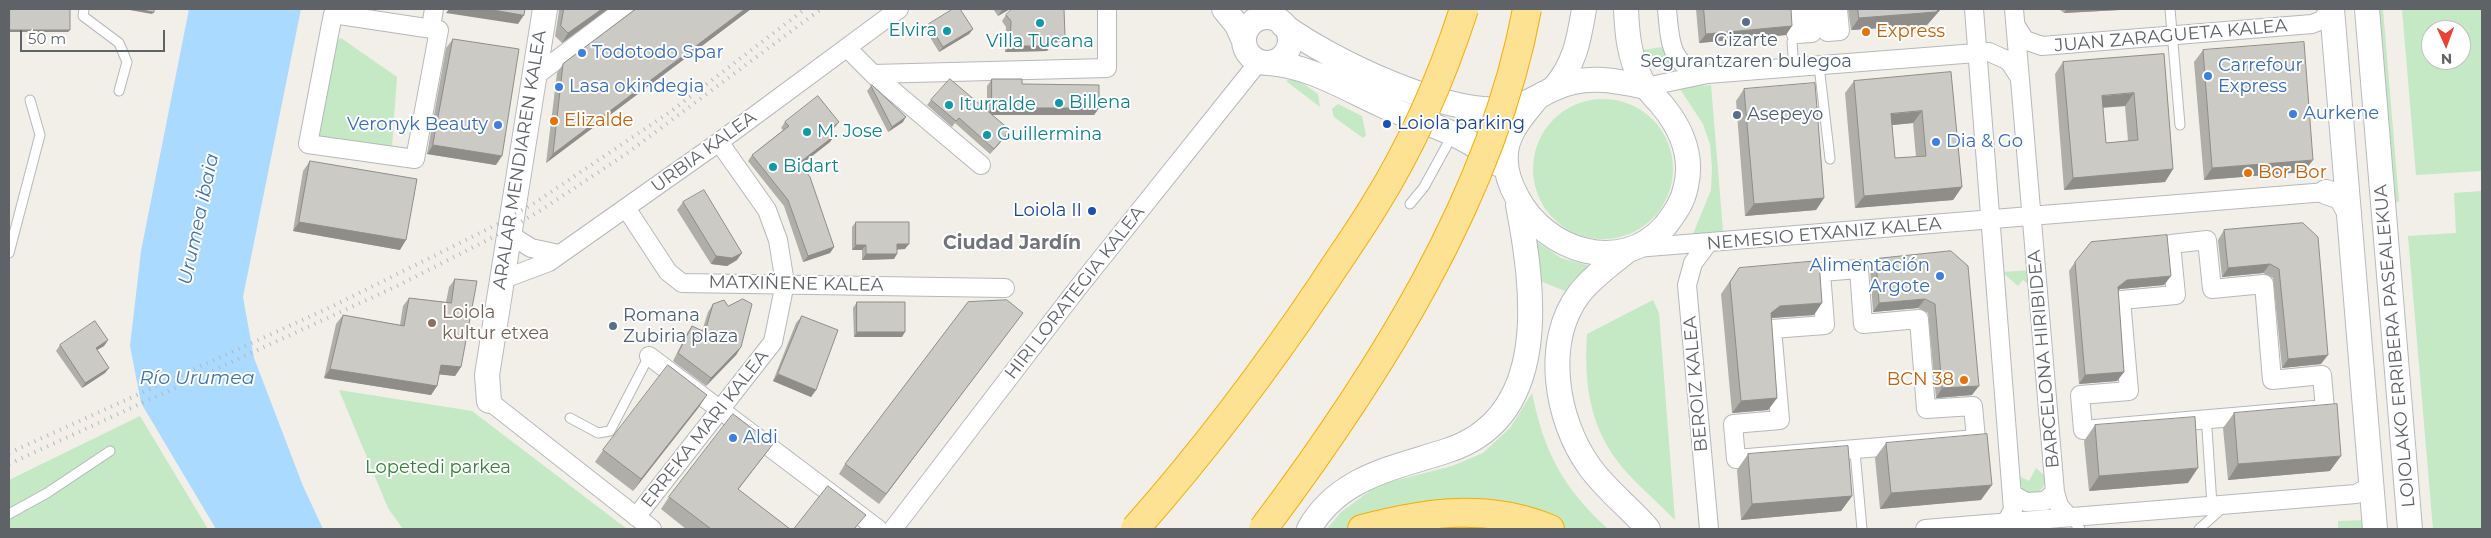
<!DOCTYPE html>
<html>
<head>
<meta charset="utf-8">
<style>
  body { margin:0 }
  #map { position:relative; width:2491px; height:538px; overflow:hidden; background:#f1efe8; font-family:Montserrat,sans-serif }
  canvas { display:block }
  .frame { position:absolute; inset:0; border:10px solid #5f6368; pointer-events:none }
  .north { position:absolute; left:2421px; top:20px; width:50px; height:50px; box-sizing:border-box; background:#fff; border:1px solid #bfc1c3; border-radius:50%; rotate:178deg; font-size:14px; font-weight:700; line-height:20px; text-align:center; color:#5f6368 }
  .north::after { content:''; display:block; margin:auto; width:18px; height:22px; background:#ea4335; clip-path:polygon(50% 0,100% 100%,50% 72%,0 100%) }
  .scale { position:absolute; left:20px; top:30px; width:145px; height:22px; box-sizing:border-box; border:2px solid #5f6368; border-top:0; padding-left:6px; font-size:15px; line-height:18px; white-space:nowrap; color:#5f6368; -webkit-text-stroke:4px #fff; paint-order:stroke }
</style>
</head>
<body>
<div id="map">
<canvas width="2491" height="538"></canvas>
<div class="frame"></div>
<div class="north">N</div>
<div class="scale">50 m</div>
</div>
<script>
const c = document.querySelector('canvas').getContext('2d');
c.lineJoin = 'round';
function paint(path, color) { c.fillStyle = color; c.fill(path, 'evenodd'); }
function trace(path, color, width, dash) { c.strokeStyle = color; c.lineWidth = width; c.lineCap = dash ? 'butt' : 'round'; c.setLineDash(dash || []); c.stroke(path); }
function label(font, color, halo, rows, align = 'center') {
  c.font = font + ' Montserrat,sans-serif'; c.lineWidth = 4; c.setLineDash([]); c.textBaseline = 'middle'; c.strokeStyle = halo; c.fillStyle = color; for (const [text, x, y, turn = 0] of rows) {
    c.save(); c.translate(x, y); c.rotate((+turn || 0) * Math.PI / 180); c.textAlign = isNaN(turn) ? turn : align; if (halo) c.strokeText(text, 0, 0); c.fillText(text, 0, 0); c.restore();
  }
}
paint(new Path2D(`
  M2378,9H2383L2399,201L2394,204Z
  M2402,9H2481L2482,171L2416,175ZM2431,30H2461V60H2431Z
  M341,38L397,77L392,146L345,140L308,144L326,48Z
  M1663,47L1667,57L1677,67C1655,69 1653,69 1642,50Z
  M1295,78L1318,94L1320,107L1286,81Z
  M1711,85L1723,231L1693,234L1711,190L1712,168L1710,144L1703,124L1680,89L1684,87Z
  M1533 169a70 70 0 1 1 140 0a70 70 0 1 1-140 0Z
  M1338,104L1362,116L1366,135L1363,138L1334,117L1332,109Z
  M2482,191V529H2433L2408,236L2456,233L2454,193Z
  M1536,241L1561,258L1590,266L1573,280L1565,291L1540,281Z
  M2031,270L2032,287L2023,280L2018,286L2002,272Z
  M1653,300L1659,313L1675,520C1657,501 1634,483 1618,462C1589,424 1584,381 1587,334Z
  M339,390L472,411L627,529H403L388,508Z
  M1532,393C1544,452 1563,488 1608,529H1327L1341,512L1378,485L1452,466L1483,453L1510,428Z
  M140,416L208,529H9V480Z
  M2036,468L2046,477L2043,487L2039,492L2027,493L2022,488L2019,476L2029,481Z
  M2366,520L2365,529H2338V521Z`), '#c5e8c5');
paint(new Path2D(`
  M189,9H301L243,297L254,358L303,486L323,529H216L141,403L130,346L141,251Z`), '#aadaff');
const lane = new Path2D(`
  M84,9L83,16L119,43L127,62L119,91
  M2170,9L2180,125
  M1792,42L1794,68
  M1819,66L1830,159
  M1410,204L1424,187L1453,134
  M9,253L40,135L30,100
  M570,418L598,433L610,431L649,356
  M2207,429L2212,505
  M1855,452L1862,529
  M9,514L47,493L110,451
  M2069,517L2080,529
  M2199,529L2225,506`);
const street = new Path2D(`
  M1667,9C1670,40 1669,67 1706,74
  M1794,9L1796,34L1812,33L1810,9
  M1825,9L1827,32L1840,31L1838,9
  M1974,9L2013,510L2006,522
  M2014,9L2055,492L2059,506L2069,517
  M333,14L439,30L415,159L308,144Z
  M432,21L434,9
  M2016,26L2025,40L2042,46L2312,24L2322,20L2330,9
  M847,48L873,74L1107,68V9
  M873,74L981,165
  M534,77L624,9
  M1646,87L1707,74L1989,52L2009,61L2020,78
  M626,208L668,272L682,283L1005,288
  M509,234L531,248L559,254
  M2207,240L2212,289L2264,284L2272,380L2322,375L2325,409L2083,430L2080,395L2129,391L2121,300L2176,295L2171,244Z
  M1708,243L1693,263L1687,285L1709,529
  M1636,248L2326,192
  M1859,269L1863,324L1919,319L1926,409L1973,406L1976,439L1736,459L1733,424L1780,420L1772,329L1825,325L1821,272Z
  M501,280L549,262L719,142L899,9
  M649,356L878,529
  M489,401L652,529
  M2012,494L2026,502L2045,501L2055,492
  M636,517L773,342L785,283L778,240L767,210L719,142
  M893,529L1077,289L1257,64L1254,59
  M1925,529L2356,494L2367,488L2371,475`);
const secondary = new Path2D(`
  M1224,9L1237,25L1244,41
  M2332,9L2375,529
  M2367,9L2410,529
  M1244 40a23 23 0 1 1 46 0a23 23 0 1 1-46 0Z
  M1283,25C1330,60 1445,115 1504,109C1523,107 1536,97 1553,89C1583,74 1614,80 1646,87
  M1269,63C1311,66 1348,90 1386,107C1425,124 1467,133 1498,164
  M1553,89C1575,65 1579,39 1584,9
  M1537,98C1525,113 1511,128 1507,146C1503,165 1508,181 1517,197C1545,251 1621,276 1665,226C1675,213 1683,202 1686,186C1693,156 1681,128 1662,105C1655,97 1646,89 1641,79C1629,57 1627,33 1626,9
  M2326,192L2341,197L2349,212
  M1627,251C1611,264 1592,277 1579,294C1543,342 1556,420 1589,466C1606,490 1629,507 1648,529
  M489,401L487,375L545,9
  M1309,529C1338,477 1394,468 1446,451C1552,418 1534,289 1518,205`);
const highway = new Path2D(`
  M1362,529C1425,512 1488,503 1550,529`);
trace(lane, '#b5b8bc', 11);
trace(street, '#b5b8bc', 20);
trace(secondary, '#b6babf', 26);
trace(highway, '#f9ab00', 30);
trace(lane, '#fff', 9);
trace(street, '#fff', 18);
trace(secondary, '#fff', 24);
trace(highway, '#fde293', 28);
trace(new Path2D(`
  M9,453L331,307L496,225L533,204L670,112L805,9
  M9,464L395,287L503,232L538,212L626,154L821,9`), '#b6b7b8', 4, [1, 6]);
const highwayBridge = new Path2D(`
  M1135,529C1203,452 1266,369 1323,284C1340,258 1357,234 1373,208C1412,146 1442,77 1464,9
  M1263,529C1377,377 1492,198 1527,9`);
trace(highwayBridge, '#f9ab00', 30, []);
trace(highwayBridge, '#fde293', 28);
paint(new Path2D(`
  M9,9H70L68,32H9Z
  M558,9H608L562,43L555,36L559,11Z
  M634,9H751L546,163L557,73L563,64L633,11Z
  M993,9H1010L998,16Z
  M1696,9H1791L1786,35L1699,43Z
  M1848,9H1941L1927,25L1851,30Z
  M2059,9H2138L2064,13Z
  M1006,15L1061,42L1051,43V46L1047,51L1005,52L1006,27L1002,21Z
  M929,24L973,29L969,34L939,52L925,29Z
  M453,39L496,165L427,154L446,48Z
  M2203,50L2304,172L2204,180L2194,62Z
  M2164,54L2173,169L2165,182L2064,190L2055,74L2063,62ZM2125,106L2128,141L2106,143L2103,108Z
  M1951,72L1962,187L1953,200L1855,208L1845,93L1854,81ZM1913,123L1916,157L1895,158L1892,125Z
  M992,79L1022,84L1099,108L1094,115H993L1007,135L990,154L955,123L952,127L927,105L931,100L987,111V86Z
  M871,86L903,122L888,132L867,91Z
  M1744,89L1824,198L1816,210L1745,216L1736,101Z
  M785,122H839L834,128L831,131L834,136L830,142L801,165L834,247L830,253L803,262L784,206L748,161L752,155L783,130L781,128Z
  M310,161L400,250L293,231L303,171Z
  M683,202L737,260L727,266L711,264L677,210Z
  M856,222L905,249H897L894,259L862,260V250H852V227Z
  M2303,223L2321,364L2282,368L2273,278L2263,273L2222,277L2218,240L2224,230Z
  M1951,251L1972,395L1936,398L1928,313L1918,308L1873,312L1870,268L1876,259Z
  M2075,262L2164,285L2120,289L2118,291L2124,372L2117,381L2079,384L2069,271Z
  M1739,268L1814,315L1771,318L1777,398L1768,410L1732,413L1721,294Z
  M455,279L461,367L455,376L439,374L437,386L431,395L324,378L336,324L343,315L400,325L403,306L409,298L446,302L449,287Z
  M857,302L902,337H854L853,308Z
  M713,304L741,347L736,355L706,386L673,361L687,333L692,326L702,331L708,312Z
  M802,316L816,390L811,397L773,381L796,323Z
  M1016,322L879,504L839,474L845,464Z
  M108,340L104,346L97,350L109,368L105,373L82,388L56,351L60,345Z
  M699,407L633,491L595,462L603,450Z
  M2234,413L2330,471L2228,480L2223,428Z
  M2095,425L2188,483L2089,491L2084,441Z
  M1886,443L1981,500L1880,509L1875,458Z
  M1748,454L1852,496L1841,511L1741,520L1737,470Z
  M764,456L738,490L790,529H686L661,509L669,497Z`), '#afaea9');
paint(new Path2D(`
  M124,9H139L154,12L152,14Z
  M449,9H488L524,15L518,24L446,13Z
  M602,9H608L562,43L568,33Z
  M745,9H751L546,163L553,154Z
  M1004,9H1010L998,16L1002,10Z
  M1941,9L1927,25L1851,30L1859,18Z
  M2067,9H2138L2064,13Z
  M1792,26L1786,35L1699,43L1706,34Z
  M973,29L969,34L939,52L943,47Z
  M10,30H70L68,32H9Z
  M1065,36L1061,42L1047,43L1051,37Z
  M1010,46H1051L1047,51L1005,52Z
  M2134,93L2125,106L2093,108L2102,96Z
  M992,108H1099L1094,115H987Z
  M1922,111L1913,123L1883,126L1891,114Z
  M906,117L903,122L888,132L892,127Z
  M839,122L834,128L825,136L829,130Z
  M1010,130L1007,135L990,154L994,149Z
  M834,136L830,142L795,169L799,163Z
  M433,145L502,156L496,165L427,154Z
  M2313,160L2304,172L2204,180L2212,168Z
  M2173,169L2165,182L2064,190L2073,178Z
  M1962,187L1953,200L1855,208L1864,196Z
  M1824,198L1816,210L1745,216L1754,204Z
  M299,222L406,240L400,250L293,231Z
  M897,244H909L905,249L893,250Z
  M856,245H866L862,250H852Z
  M834,247L830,253L803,262L808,256Z
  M742,253L737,260L727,266L711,264L716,256Z
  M866,254H897L894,259L862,260Z
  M2270,264L2263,273L2222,277L2228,268Z
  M2171,276L2164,285L2120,289L2111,296L2118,287L2127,280Z
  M1925,299L1918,308L1873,312L1879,303Z
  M1822,303L1814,315L1771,318V313L1780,306Z
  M1023,313L1016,322L879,504L886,494Z
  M857,332H905L902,337H854Z
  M108,340L104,346L92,353L96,348Z
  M741,347L736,355L706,386L711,378Z
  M2328,355L2321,364L2282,368L2288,359Z
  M441,365L461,367L455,376L435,374Z
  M109,368L105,373L82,388L85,383Z
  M330,369L437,386L431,395L324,378Z
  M2124,372L2117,381L2079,384L2085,375Z
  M778,374L816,390L811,397L773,381Z
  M1979,386L1972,395L1936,398L1942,388Z
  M707,395L699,407L633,491L641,479Z
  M1777,398L1768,410L1732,413L1741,401Z
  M2341,456L2330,471L2228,480L2238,464Z
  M2198,468L2188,483L2089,491L2099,476Z
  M1992,485L1981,500L1880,509L1891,493Z
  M1852,496L1841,511L1741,520L1752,504Z`), '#8f8d8a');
const building = new Path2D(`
  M10,9H70V30H10Z
  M139,9H154V12Z
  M488,9H525L524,15Z
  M564,9H602L568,33L561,26Z
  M636,9H745L553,154L563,64Z
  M953,9H960L973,29L943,47L929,24Z
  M1012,9H1064L1065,36L1051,37V46H1010L1011,21L1006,15Z
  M1704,9H1791L1792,26L1706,34Z
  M1858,9H1939L1936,12L1859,18Z
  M453,39L519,49L502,156L433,145Z
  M2304,42L2313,160L2212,168L2203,50Z
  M2164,54L2173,169L2073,178L2063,62ZM2134,93L2138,140L2106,143L2102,96Z
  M1951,72L1962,187L1864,196L1854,81ZM1922,111L1926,156L1895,158L1891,114Z
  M950,79L1010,130L994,149L959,118L956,121L931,100Z
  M992,79H1022V84L1099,85V108H992Z
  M1815,83L1824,198L1754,204L1744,89Z
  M872,85L906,117L892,127L871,86Z
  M818,96L839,122L829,130L834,136L799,163L810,177L834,247L808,256L788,200L752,155L789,126L785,122Z
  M310,161L417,179L406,240L299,222Z
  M704,190L742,253L732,258L716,256L683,202Z
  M856,222H909V244H897V254H866V245H856Z
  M2303,223L2318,237L2328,355L2288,359L2279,269L2270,264L2228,268L2224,230Z
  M2167,235L2171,276L2127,280L2118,287L2124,372L2085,375L2075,262L2091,242Z
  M1951,251L1968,266L1979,386L1942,388L1935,304L1925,299L1879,303L1876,259Z
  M1819,261L1822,303L1780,306L1771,313L1777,398L1741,401L1730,282L1739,268Z
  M455,279L477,281L461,367L441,365L437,386L330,369L343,315L404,326L409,298L451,303Z
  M743,299L752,304L741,347L711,378L678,353L692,326L705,332L713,304L724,300L728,306Z
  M1007,300L1023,313L886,494L845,464L968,302Z
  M857,302H905V332H857Z
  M802,316L838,330L816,390L778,374Z
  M95,321L108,340L96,348L109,368L85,383L60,345Z
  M668,365L707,395L641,479L603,450Z
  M2337,404L2341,456L2238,464L2234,413Z
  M733,414L773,444L738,489L790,529H711L669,497Z
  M2195,417L2198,468L2099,476L2095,425Z
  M1987,434L1992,485L1891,493L1886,443Z
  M1848,446L1852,496L1752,504L1748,454Z
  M828,486L866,515L854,529H794Z`);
paint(building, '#cccac5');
trace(building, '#8f8d8a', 1);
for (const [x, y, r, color] of [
  [1746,22,5,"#5c6f8a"],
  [1040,23,5,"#0f9aa8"],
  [947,31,5,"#0f9aa8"],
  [1866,32,5,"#e8710a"],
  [582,53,5,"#3f7fe0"],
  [2208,76,5,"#3f7fe0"],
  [559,87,5,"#3f7fe0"],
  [1059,103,5,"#0f9aa8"],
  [949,105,5,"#0f9aa8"],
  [2293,114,5,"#3f7fe0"],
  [1737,115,5,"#5c6f8a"],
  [554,121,5,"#e8710a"],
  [1387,124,5,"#1a4fb4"],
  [498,125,5,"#3f7fe0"],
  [807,132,5,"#0f9aa8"],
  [987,135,5,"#0f9aa8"],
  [1936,142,5,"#3f7fe0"],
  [773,167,5,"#0f9aa8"],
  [2248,173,5,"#e8710a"],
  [1092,211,5,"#1a4fb4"],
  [1940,276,5,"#3f7fe0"],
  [432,323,5,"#8d6e63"],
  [613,326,5,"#5c6f8a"],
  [1964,380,5,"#e8710a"],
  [733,438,5,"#3f7fe0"]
]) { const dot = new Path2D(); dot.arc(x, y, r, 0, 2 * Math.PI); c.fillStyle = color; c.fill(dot); trace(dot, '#fff', 2); }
label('18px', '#0d838f', '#fff', [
  ["Elvira",937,31,"right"],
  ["Villa Tucana",1040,42,"center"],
  ["Billena",1069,103],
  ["Iturralde",959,105],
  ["M. Jose",817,132],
  ["Guillermina",997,135],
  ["Bidart",783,167]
], 'left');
label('18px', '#c56008', '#fff', [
  ["Express",1876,32],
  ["Elizalde",564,121],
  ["Bor Bor",2258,173],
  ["BCN 38",1954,380,"right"]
], 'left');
label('18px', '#5f6368', '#fff', [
  ["JUAN ZARAGUETA KALEA",2171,36,-5],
  ["URBIA KALEA",704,152,-36],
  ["ARALAR MENDIAREN KALEA",520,160,-81],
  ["NEMESIO ETXANIZ KALEA",1824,234,-5],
  ["MATXIÑENE KALEA",796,284,1],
  ["HIRI LORATEGIA KALEA",1075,293,-52],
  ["LOIOLAKO ERRIBERA PASEALEKUA",2395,346,-95],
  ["BARCELONA HIRIBIDEA",2044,359,-95],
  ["BEROIZ KALEA",1696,384,-95],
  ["ERREKA MARI KALEA",705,429,-52]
]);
label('18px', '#4e5e75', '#fff', [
  ["Gizarte",1746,41,"center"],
  ["Segurantzaren bulegoa",1746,62,"center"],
  ["Asepeyo",1747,115],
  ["Romana",623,316],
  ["Zubiria plaza",623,337]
], 'left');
label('18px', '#366cbe', '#fff', [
  ["Todotodo Spar",592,53],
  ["Carrefour",2218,66],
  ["Express",2218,87],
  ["Lasa okindegia",569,87],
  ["Aurkene",2303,114],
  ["Veronyk Beauty",488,125,"right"],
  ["Dia & Go",1946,142],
  ["Alimentación",1930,266,"right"],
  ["Argote",1930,287,"right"],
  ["Aldi",743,438]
], 'left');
label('18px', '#164399', '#fff', [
  ["Loiola parking",1397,124],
  ["Loiola II",1082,211,"right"]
], 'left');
label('18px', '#785e54', '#fff', [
  ["Loiola",442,313],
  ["kultur etxea",442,334]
], 'left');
label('18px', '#348238', '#fff', [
  ["Lopetedi parkea",438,468]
]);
label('italic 19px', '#4174aa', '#fff', [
  ["Urumea ibaia",199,219,-78],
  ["Río Urumea",197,378]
]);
label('bold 19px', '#70757a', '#fff', [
  ["Ciudad Jardín",1012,243]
]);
</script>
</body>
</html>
